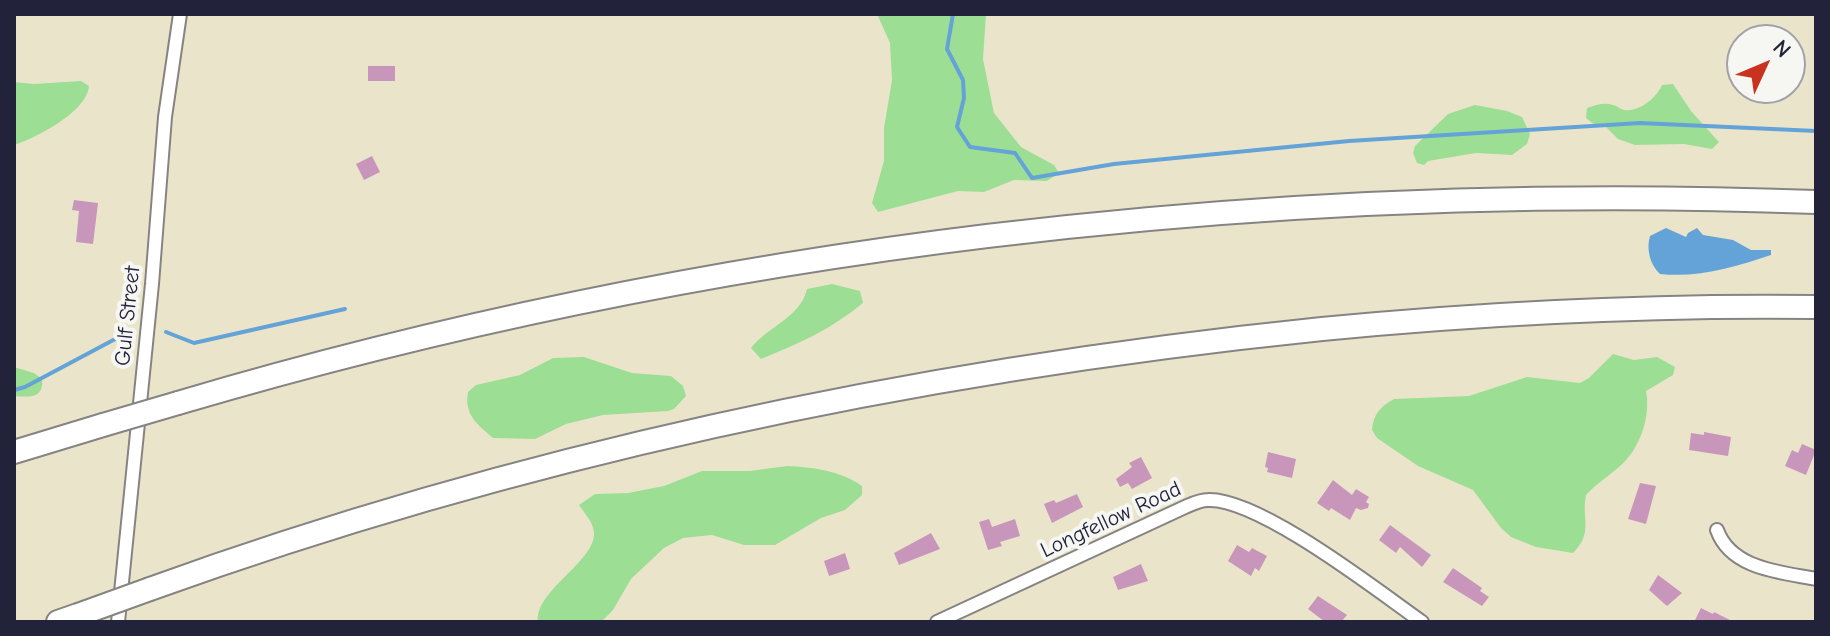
<!DOCTYPE html>
<html>
<head>
<meta charset="utf-8">
<style>
  body { margin:0 }
  #map { position:relative; width:1830px; height:636px; overflow:hidden; background:#eae5ca; font-family:"Comic Neue",sans-serif }
  canvas { display:block }
  .frame { position:absolute; inset:0; border:16px solid #22223b; pointer-events:none }
  .north { position:absolute; left:1726px; top:24px; width:80px; height:80px; box-sizing:border-box; background:#f6f6f2; border:2px solid #a1a1a9; border-radius:50%; rotate:46deg; font-size:22px; font-weight:700; line-height:32px; text-align:center; color:#22223b }
  .north::after { content:''; display:block; margin:auto; width:28px; height:36px; background:#c8321e; clip-path:polygon(50% 0,100% 100%,50% 72%,0 100%) }
</style>
</head>
<body>
<div id="map">
<canvas width="1830" height="636"></canvas>
<div class="frame"></div>
<div class="north">N</div>
</div>
<script>
const c = document.querySelector('canvas').getContext('2d');
c.lineJoin = 'round';
function paint(path, color) { c.fillStyle = color; c.fill(path, 'evenodd'); }
function trace(path, color, width, dash) { c.strokeStyle = color; c.lineWidth = width; c.lineCap = dash ? 'butt' : 'round'; c.setLineDash(dash || []); c.stroke(path); }
function label(font, color, halo, rows, align = 'center') {
  c.font = font + ' "Comic Neue",sans-serif'; c.lineWidth = 8; c.setLineDash([]); c.textBaseline = 'middle'; c.strokeStyle = halo; c.fillStyle = color; for (const [text, x, y, turn = 0] of rows) {
    c.save(); c.translate(x, y); c.rotate((+turn || 0) * Math.PI / 180); c.textAlign = isNaN(turn) ? turn : align; if (halo) c.strokeText(text, 0, 0); c.fillText(text, 0, 0); c.restore();
  }
}
paint(new Path2D(`
  M877,14H986L983,59L994,113L1021,147L1054,165L1059,173L1047,181L1014,180L984,192L958,191L878,212L872,203L884,161V128L892,80L890,43Z
  M81,81L89,86C87,112 36,138 14,145V82L34,84Z
  M1673,84L1691,111L1719,142L1712,149L1684,144L1635,145L1618,139L1606,127L1592,123L1586,118L1587,108C1596,105 1604,102 1613,105C1618,106 1621,110 1625,110C1640,112 1657,97 1662,85Z
  M1475,105L1507,111L1522,117L1530,134L1527,144L1512,155L1476,153L1428,161L1424,165L1417,163L1413,153L1415,146L1448,114Z
  M832,284L860,291L863,303C832,329 798,344 761,359L751,348C767,327 801,317 807,289Z
  M1613,354L1634,360L1657,357L1675,367L1673,375L1646,391C1651,416 1640,449 1620,466C1609,476 1597,483 1586,495C1581,519 1594,532 1573,553L1536,547L1511,537L1501,528L1473,490L1418,466L1377,438L1372,430C1373,414 1381,406 1394,399L1469,396L1527,377L1580,383L1589,378Z
  M584,357L632,373L671,376L683,386L686,396L674,409L668,411L603,415L566,424L535,439L493,438C477,424 464,415 468,392L476,385L520,375L553,358Z
  M14,367L34,373L42,379C44,399 29,397 14,396Z
  M787,466C812,467 842,471 862,486V495L845,510L821,518L775,545H744L712,535L683,538L664,548L631,579L613,610L601,622H538C534,591 595,562 594,533C594,523 584,513 579,505L595,494L628,493L664,486L702,471H750Z`), '#9dde95');
paint(new Path2D(`
  M1666,228L1686,237L1688,233L1697,228L1703,235L1733,240L1751,250H1771V255C1735,267 1699,278 1660,274C1650,265 1646,249 1650,236Z`), '#64a3d7');
trace(new Path2D(`
  M953,14L947,49L963,80L964,98L957,127L970,147L1015,153L1032,178L1114,164L1349,141L1640,123L1816,131
  M166,332L194,343L345,309
  M14,390L25,387L119,337`), '#64a3d7', 4);
paint(new Path2D(`
  M368,66H395V81H368Z
  M372,156L380,172L364,180L356,164Z
  M74,200L98,203L93,244L76,242L79,211L72,210Z
  M1704,432L1731,437L1728,456L1689,450L1691,433L1704,435Z
  M1802,444L1816,450L1806,475L1785,466L1792,450L1798,453Z
  M1268,452L1296,459L1292,478L1267,472L1268,468L1265,467Z
  M1141,457L1152,478L1132,489L1128,483L1120,487L1116,479L1132,467L1129,463Z
  M1333,480L1352,495L1356,489L1369,497L1366,502L1369,504L1368,508L1361,510L1356,508L1350,520L1331,508L1329,511L1317,503Z
  M1640,483L1656,486L1646,524L1628,519Z
  M1077,494L1083,507L1052,523L1044,504L1054,500L1056,503Z
  M989,519L992,527L1015,519L1020,536L1000,542L1002,546L988,550L979,522Z
  M1390,525L1431,555L1422,567L1400,547L1396,553L1379,540Z
  M931,533L940,549L899,565L894,553Z
  M1237,545L1249,552L1252,548L1267,556L1259,571L1255,568L1251,576L1228,561Z
  M845,553L850,569L829,576L824,561Z
  M1141,564L1148,581L1118,590L1113,577Z
  M1453,568L1482,588L1480,591L1489,597L1482,606L1443,582Z
  M1658,575L1682,593L1667,606L1649,590Z
  M1318,596L1347,615L1341,622H1325L1308,609Z
  M1701,608L1713,614L1714,612L1734,622H1694Z`), '#c996bb');
const street = new Path2D(`
  M1717,530C1731,569 1780,572 1816,579
  M118,622L152,284L165,117L180,14
  M937,622L1185,507C1192,504 1200,500 1208,500C1259,498 1378,591 1422,622`);
const highway = new Path2D(`
  M178,403C708,246 1265,181 1816,202
  M14,452L103,425
  M150,589C529,452 921,370 1322,329C1486,313 1651,305 1816,307
  M58,622L78,615`);
trace(street, '#868482', 16);
trace(highway, '#868482', 26);
trace(street, '#fff', 12);
trace(highway, '#fff', 22);
const highwayBridge = new Path2D(`
  M103,425L178,403
  M78,615L150,589`);
trace(highwayBridge, '#868482', 26, []);
trace(highwayBridge, '#fff', 22);
label('22px', '#22223b', '#f6f6f2', [
  ["Gulf Street",128,316,-84],
  ["Longfellow Road",1111,520,-25]
]);
</script>
</body>
</html>
